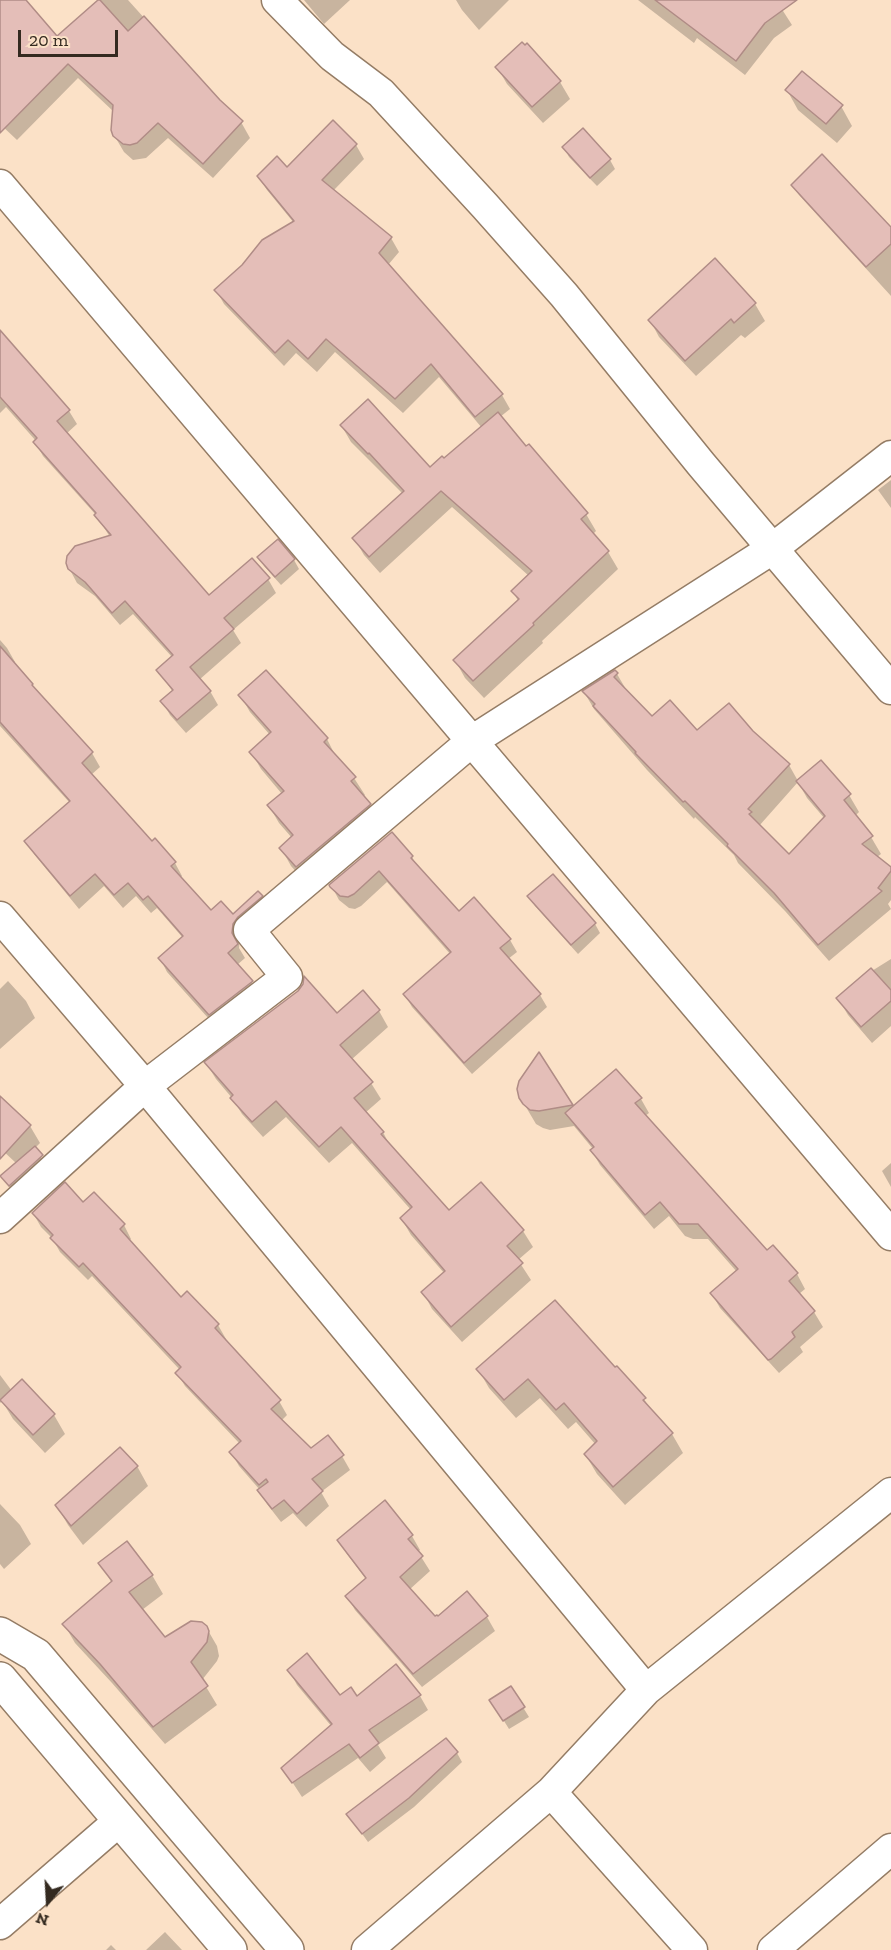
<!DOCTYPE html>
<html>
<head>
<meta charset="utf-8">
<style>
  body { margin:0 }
  #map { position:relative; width:891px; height:1950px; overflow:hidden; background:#fbe1c7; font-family:"Zilla Slab",serif }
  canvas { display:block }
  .north { position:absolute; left:18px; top:1872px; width:60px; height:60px; -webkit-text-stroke:4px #fbe1c7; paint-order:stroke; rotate:198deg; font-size:16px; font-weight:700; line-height:24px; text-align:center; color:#342a20 }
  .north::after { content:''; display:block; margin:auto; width:21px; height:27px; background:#342a20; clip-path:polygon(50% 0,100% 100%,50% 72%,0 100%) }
  .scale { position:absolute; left:18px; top:30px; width:100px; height:27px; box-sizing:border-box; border:3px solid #342a20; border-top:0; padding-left:8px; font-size:18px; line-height:21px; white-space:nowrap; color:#342a20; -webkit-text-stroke:4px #fbe1c7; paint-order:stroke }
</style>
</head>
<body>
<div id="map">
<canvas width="891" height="1950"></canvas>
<div class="north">N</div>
<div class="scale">20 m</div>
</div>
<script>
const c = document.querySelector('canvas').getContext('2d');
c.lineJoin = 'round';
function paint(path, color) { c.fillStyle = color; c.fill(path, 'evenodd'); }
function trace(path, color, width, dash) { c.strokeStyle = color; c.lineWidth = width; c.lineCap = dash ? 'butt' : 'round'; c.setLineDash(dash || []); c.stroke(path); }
paint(new Path2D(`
  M0,0H24L57,38L100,0H128L219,101L241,122L250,138L213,178L168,138L146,158L133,160L124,152L114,135V112L78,78L17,140L0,124Z
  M304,0H350L324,24Z
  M456,0H509L479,30L462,10Z
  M638,0H776L792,25L774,38L745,75L697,38L694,43Z
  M497,67L560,82L570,99L543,123L507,84Z
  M787,90L841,106L852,126L837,143L798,110Z
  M583,130L610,160L615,169L597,186L569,157L564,147Z
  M356,145L364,159L333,191L391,238L399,252L388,265L502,395L510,409L500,417L526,448L586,514L596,531L593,534L608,552L618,569L542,641L543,643L484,698L465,678L455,660L518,601L513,591L529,576L452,507L380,573L364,555L354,538L403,494L351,442L341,425L430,469L443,460L482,428L439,377L403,413L335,352L317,372L296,353L284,366L224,304L216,290L294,223L267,190L258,176L287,169Z
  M793,186L891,229V296L799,195Z
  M714,260L755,304L765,321L745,338L741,335L696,376L659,337L650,320Z
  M0,331L69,411L77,424L66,434L209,597L268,579L276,593L233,630L241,643L199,680L210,691L218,705L186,733L170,715L162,701L173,692L158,670L172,657L133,614L120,625L95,596L77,583L69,568L110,537L96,515L43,456L35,442L36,441L6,407L0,413Z
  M891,480V508L878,490Z
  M259,557L294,560L299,569L281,585L264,566Z
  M0,640L7,648L15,662L13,663L32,685L37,693L92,753L100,767L91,775L152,843L175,863L182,876L180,878L211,912L233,916L261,897L269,910L240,938L239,948L245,958L237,965L252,982L260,995L217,1028L167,972L160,958L183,938L157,908L151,913L136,896L123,908L104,886L79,909L34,854L26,841L70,803L0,726Z
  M266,672L327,739L336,757L354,778L365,795L363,797L370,805L380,822L307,884L291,866L281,848L292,838L279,823L269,806L282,794L261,769L251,752L270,735L250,712L240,695Z
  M617,674L627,691L652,718L697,732H752L789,765L798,781L849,795L859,812L855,816L871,837L881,854L877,857L891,868V900L888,904L891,909L829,961L785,911L738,863L734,855L695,817L694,819L647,770L594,709L584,692ZM798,782L807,798L825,819L789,856L759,826Z
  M412,857L418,868L459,913L510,940L517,952L508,959L540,995L547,1007L472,1074L412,1007L405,995L451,955L387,882L361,906L355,909L349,908L339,900L332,887Z
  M553,876L595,924L600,933L578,954L535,906L529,897Z
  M891,959V1026L872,1043L848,1015L838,998L867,974Z
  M8,981L26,1001L35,1018L0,1049V989Z
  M379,1011L388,1027L351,1060L371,1083L381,1099L365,1113L383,1132L391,1148L449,1212L481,1184L523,1231L533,1247L518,1260L531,1280L462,1342L432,1309L423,1292L444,1273L411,1235L401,1218L411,1210L352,1143L329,1163L286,1117L263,1137L242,1114L232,1098L216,1079L206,1063L337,1015Z
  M539,1054L573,1108L641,1099L649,1113L645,1116L767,1252L797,1274L805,1289L799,1294L814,1312L823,1327L800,1347L803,1352L779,1373L720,1308L712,1294L737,1272L708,1239H693L685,1236L669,1216L654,1229L600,1165L592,1151L593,1149L574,1126L550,1130L543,1128L536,1124L520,1097Z
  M0,1098L30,1126L40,1143L35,1148L47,1166L15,1195L2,1177L17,1164L0,1148Z
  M891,1163V1187L882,1171Z
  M83,1205L124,1225L131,1239L129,1241L181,1299L187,1293L218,1325L226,1339L224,1341L279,1401L287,1415L281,1421L311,1450L328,1437L342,1456L350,1470L321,1492L329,1506L306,1527L293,1513L281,1522L267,1504L260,1490L239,1466L231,1452L240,1444L185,1386L177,1373L180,1370L92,1276L88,1280L60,1252L52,1238L41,1227L33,1213Z
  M478,1369H615L644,1399L652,1412L672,1434L683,1453L625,1505L597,1474L585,1454L596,1445L576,1422L568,1429L540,1398L516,1418L489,1388Z
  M0,1375L12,1391L54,1415L65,1434L45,1453L13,1419L2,1401L0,1403Z
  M137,1466L148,1486L83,1545L68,1525L57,1506Z
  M385,1502L412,1536L420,1550L418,1552L430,1571L409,1590L435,1618H438L467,1593L487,1617L495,1631L422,1687L355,1610L347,1596L366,1579L347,1554L339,1540Z
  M0,1504L20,1525L31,1544L4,1569L0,1564Z
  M100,1563L152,1575L163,1594L142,1610L165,1638L206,1627L217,1646L219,1656L217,1661L202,1680L217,1705L165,1744L112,1683L75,1643L64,1624L112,1583Z
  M289,1670L340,1697L356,1698L420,1696L428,1710L378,1745L386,1758L370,1772L358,1758L302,1797L283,1768L332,1727L297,1685Z
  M511,1688L529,1717L509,1729L491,1700Z
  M457,1753L462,1762L414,1807L368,1842L348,1814Z
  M165,1932L182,1950H146Z
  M111,1945L116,1950H106Z`), '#0003');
const building = new Path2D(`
  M0,0H26L57,36L98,0H100L128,31L144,16L220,100L243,121L203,164L158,123L137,143L130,145L123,144L113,136L111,130L113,105L68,64L0,133Z
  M655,0H797L765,23L736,61Z
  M522,42L525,45L527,43L561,81L532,107L495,67Z
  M802,71L843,105L826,124L785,90Z
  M333,120L357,144L322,180L392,237L379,253L503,394L475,417L431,364L395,399L326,339L308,359L288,340L275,353L214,290L242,265L262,240L294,221L257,176L277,156L287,167Z
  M583,128L611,159L590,178L562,147Z
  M822,154L891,227V244L866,267L791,185Z
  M715,258L756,303L734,323L731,319L685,361L648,320Z
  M0,330L70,410L57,421L209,595L252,558L270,578L224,618L234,629L190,667L211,691L177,720L160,701L173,690L156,670L173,655L125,601L112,613L85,582L68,569L66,563L67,556L75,546L111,535L94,515L96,513L33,442L37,438L0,397Z
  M368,399L430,467L442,456L444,458L498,412L526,446L529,444L588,513L581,519L609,551L533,623L534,625L473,681L453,660L519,599L511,591L532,571L441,491L369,557L352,538L404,491L369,453L368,454L340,425Z
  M278,539L295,559L275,577L257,557Z
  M0,646L33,684L32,685L93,752L82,763L152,841L155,838L176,862L171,866L211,910L221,901L233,914L258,891L263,896L238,917L233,924L232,933L238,944L228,953L253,981L209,1015L158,958L183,936L148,896L143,900L128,883L114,895L95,874L70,896L24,841L70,801L0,722Z
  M266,670L328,738L324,742L356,777L351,781L371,804L296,867L279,848L293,835L267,805L284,791L249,752L271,732L238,695Z
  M615,670L618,673L614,677L652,716L670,700L697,730L729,703L753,731L790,764L748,809L752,812L749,814L789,854L825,816L796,781L821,760L851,794L844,800L873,836L862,844L891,867V871L878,888L882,891L818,945L774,893L727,846L728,844L685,801L683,802L635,753L636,752L593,706L595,704L582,691Z
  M392,832L413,856L411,858L459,911L474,897L511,939L500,948L541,994L464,1063L403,994L451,952L379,871L354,894L348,897L340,896L330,887L329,885Z
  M553,874L596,923L571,945L527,896Z
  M871,968L891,990V1001L861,1027L836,998Z
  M304,976L337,1013L363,990L380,1010L340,1045L373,1082L354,1098L384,1132L381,1134L449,1210L481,1182L524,1230L507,1246L523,1263L451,1327L421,1292L445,1271L400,1218L412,1207L341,1127L319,1147L276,1101L252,1122L230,1098L233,1095L204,1062L298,991L303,984Z
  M539,1052L573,1105L539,1111L530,1110L523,1104L519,1098L517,1089L519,1081Z
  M616,1069L642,1098L635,1103L767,1250L773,1245L798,1273L789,1281L815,1311L792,1332L795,1337L771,1359L768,1360L710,1293L738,1269L698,1224H679L660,1202L645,1215L590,1150L594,1147L565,1113Z
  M0,1096L31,1125L0,1159Z
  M35,1146L43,1155L9,1186L0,1176Z
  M65,1182L83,1202L94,1192L125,1224L120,1229L181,1297L187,1291L219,1324L215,1328L281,1400L271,1409L311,1448L328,1435L344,1455L312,1479L323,1491L297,1514L284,1500L272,1509L257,1490L268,1482L266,1479L259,1485L229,1452L241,1441L175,1373L181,1367L161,1346L83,1263L79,1267L50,1238L53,1235L32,1213Z
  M555,1300L615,1367L617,1366L646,1398L643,1400L673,1433L613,1487L584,1454L597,1441L564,1403L556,1410L528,1379L504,1400L476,1369Z
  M22,1379L55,1414L33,1435L0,1400Z
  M120,1447L138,1466L71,1526L55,1505Z
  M385,1500L413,1535L408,1539L423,1556L400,1577L435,1616L437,1615L438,1616L467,1591L488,1616L413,1674L345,1596L366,1578L337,1540Z
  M127,1541L153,1575L129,1592L165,1637L191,1621L202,1622L207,1626L209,1631L207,1642L191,1662L208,1686L153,1727L100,1664L62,1624L112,1581L98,1563Z
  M307,1653L340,1695L351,1687L357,1696L396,1664L421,1695L369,1730L379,1743L360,1758L349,1744L292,1783L281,1768L332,1724L287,1670Z
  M511,1686L525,1707L503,1721L489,1700Z
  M446,1738L458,1752L409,1798L362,1834L346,1814Z`);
paint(building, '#e4beb8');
trace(building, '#b08c86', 1.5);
const street = new Path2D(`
  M277,0L332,56L381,93L485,206L564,295L701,464L891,689
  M0,185L891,1235
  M0,917L145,1086L646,1690
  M0,1218L145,1086L287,977L249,930L472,741L772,549L891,456
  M551,1792L692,1950
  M0,1924L119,1821
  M367,1950L551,1792L646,1690L891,1493
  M773,1950L891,1849`);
const secondary = new Path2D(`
  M0,1634L36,1655L287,1950
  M0,1679L230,1950`);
trace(street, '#947c65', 33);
trace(secondary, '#947c65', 36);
trace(street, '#fff', 30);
trace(secondary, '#fff', 33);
</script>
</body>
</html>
